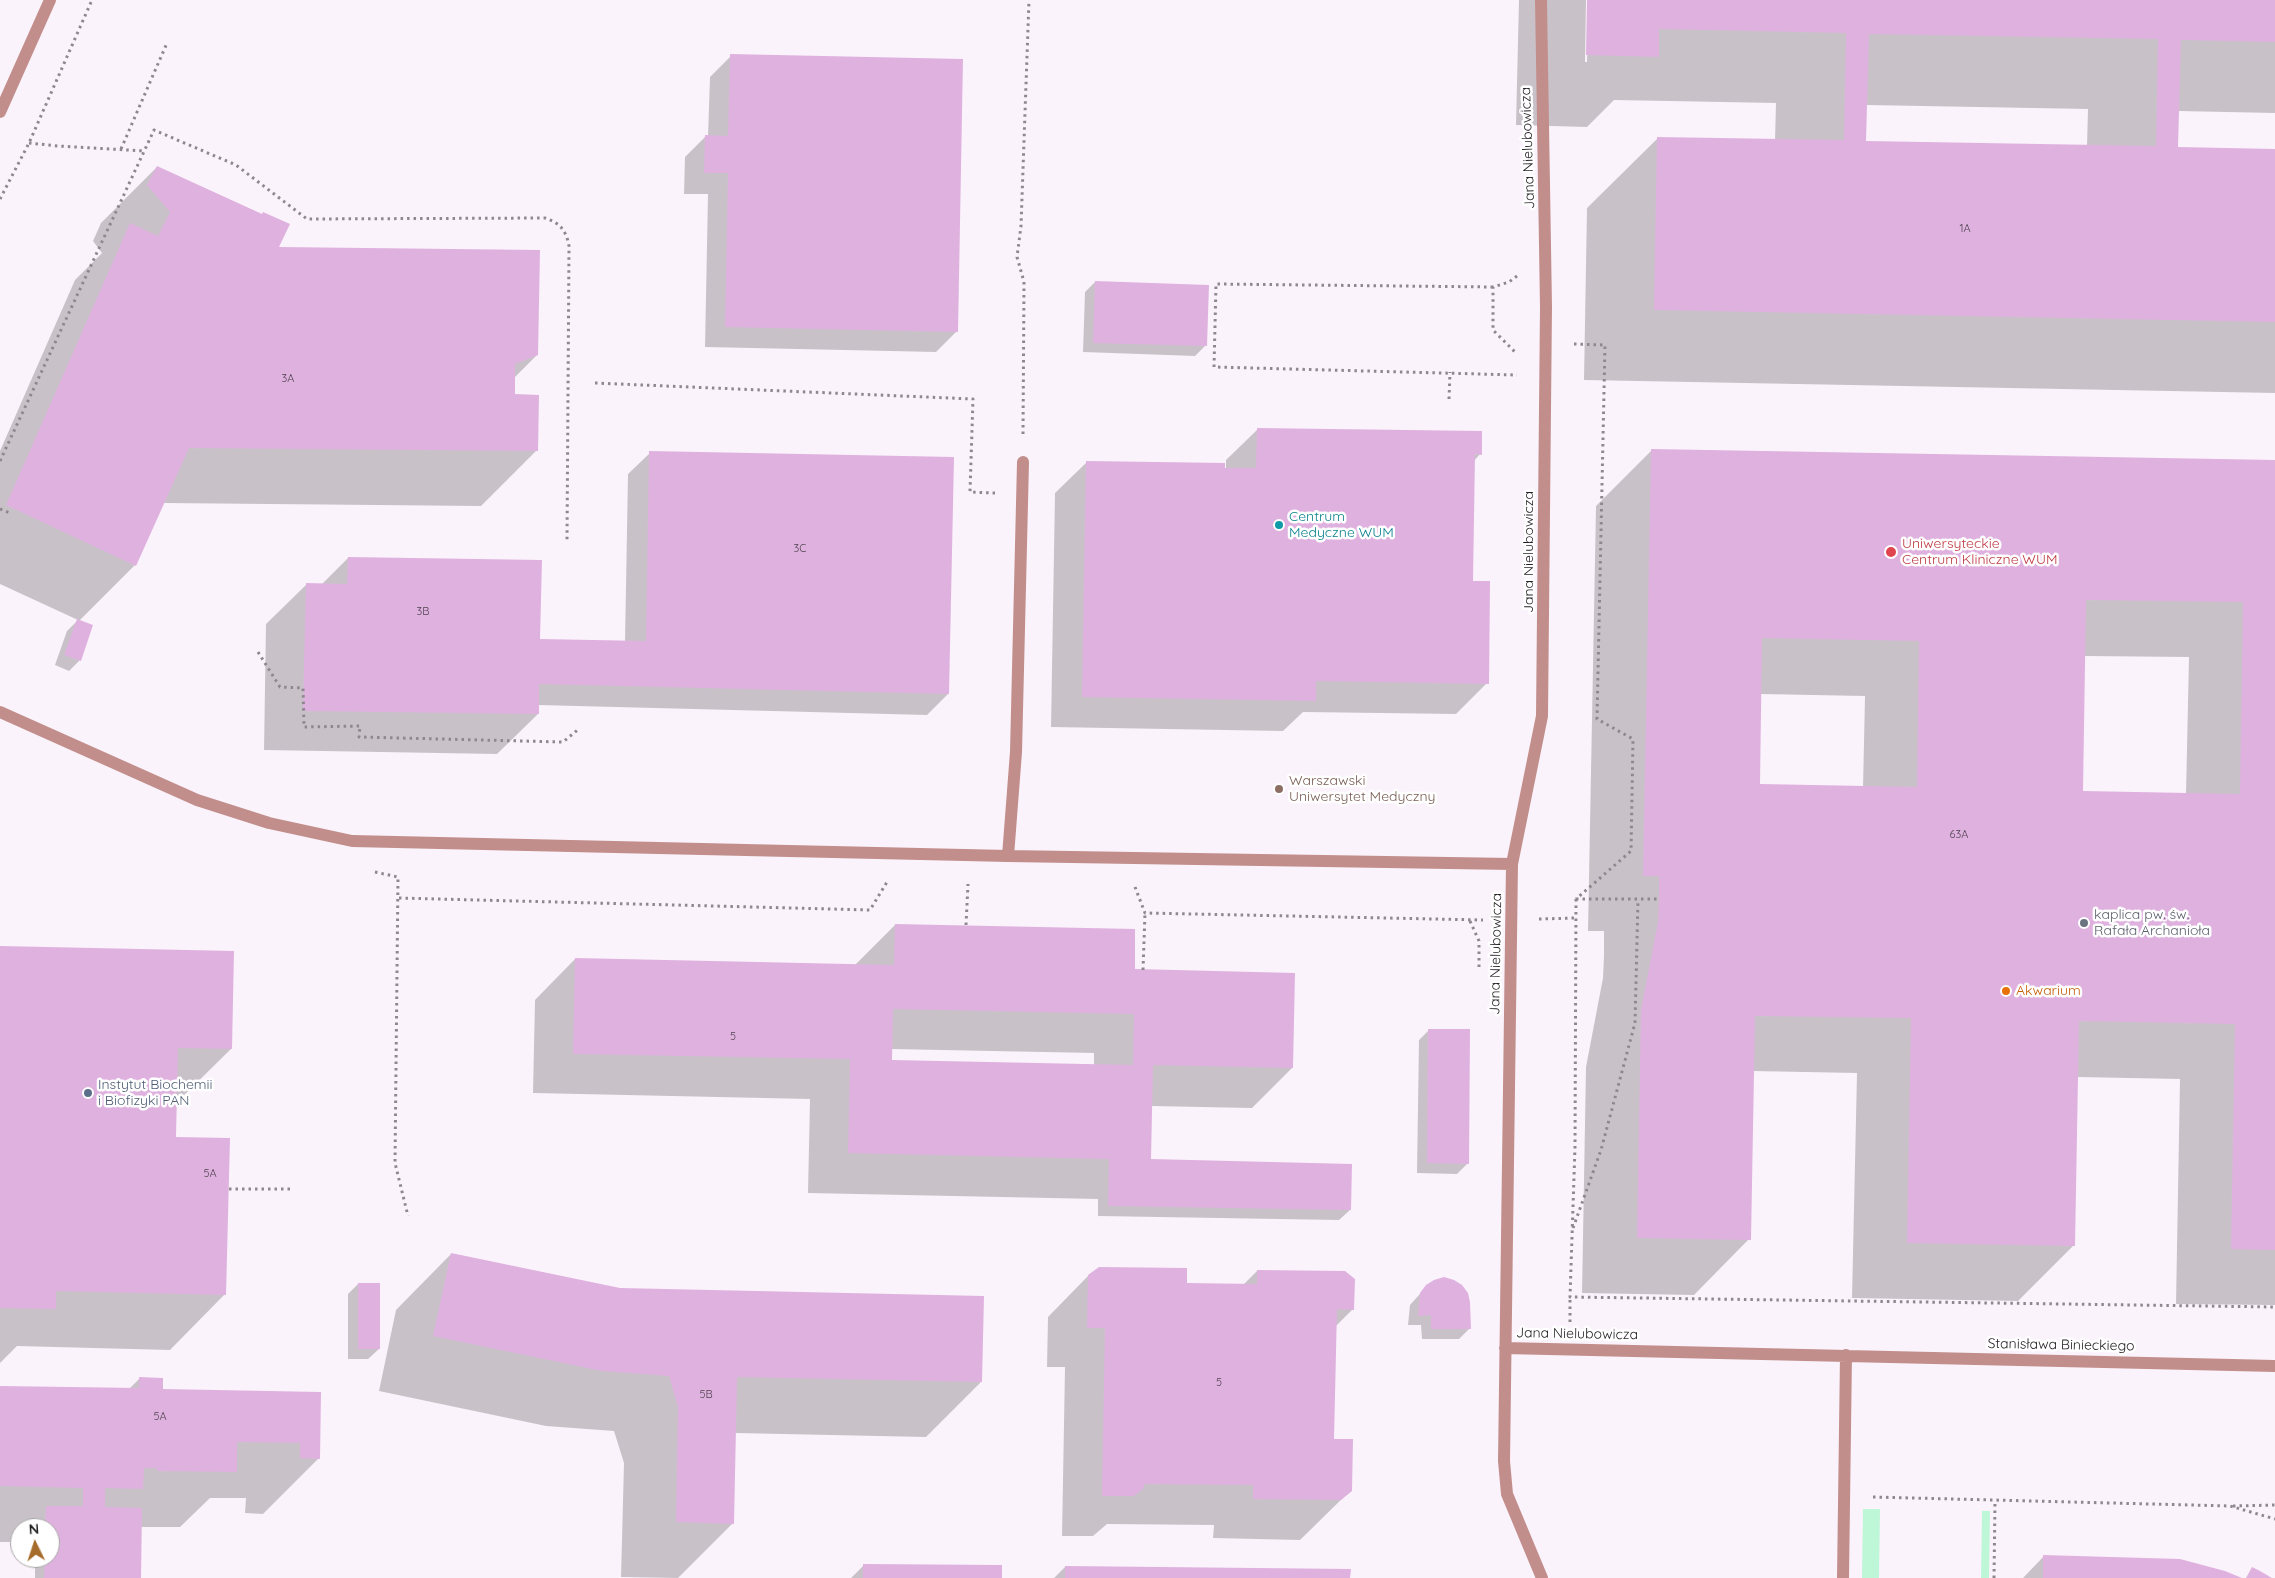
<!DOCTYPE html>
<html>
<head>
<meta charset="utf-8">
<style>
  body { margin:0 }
  #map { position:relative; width:2275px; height:1578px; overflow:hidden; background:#fbf3fb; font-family:Quicksand,sans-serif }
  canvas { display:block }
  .north { position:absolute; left:10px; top:1518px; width:50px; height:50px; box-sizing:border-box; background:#fff; border:1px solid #a7a5a7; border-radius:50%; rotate:356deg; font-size:14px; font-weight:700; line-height:20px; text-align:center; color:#221f22 }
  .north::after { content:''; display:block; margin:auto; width:18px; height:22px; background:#a66c2c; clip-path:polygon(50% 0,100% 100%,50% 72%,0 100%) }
</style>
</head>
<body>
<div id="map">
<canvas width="2275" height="1578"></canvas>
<div class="north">N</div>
</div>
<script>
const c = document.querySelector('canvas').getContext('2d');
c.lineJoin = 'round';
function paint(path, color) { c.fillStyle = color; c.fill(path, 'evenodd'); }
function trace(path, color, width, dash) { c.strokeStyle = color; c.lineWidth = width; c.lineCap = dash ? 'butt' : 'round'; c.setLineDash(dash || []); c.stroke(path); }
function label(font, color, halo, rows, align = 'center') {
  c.font = font + ' Quicksand,sans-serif'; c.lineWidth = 5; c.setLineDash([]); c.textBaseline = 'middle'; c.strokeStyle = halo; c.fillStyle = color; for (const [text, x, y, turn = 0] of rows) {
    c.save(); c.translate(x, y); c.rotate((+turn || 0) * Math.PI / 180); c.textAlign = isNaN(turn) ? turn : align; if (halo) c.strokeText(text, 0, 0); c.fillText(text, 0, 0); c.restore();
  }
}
paint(new Path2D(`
  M1863,1509H1880L1879,1578H1862Z
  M1982,1511H1990L1989,1578H1981Z`), '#bef6d8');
paint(new Path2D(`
  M1519,0H1586L1585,62H1587L1589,0H2275V113L2178,111L2177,148L2275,150V393L1584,380L1587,208L1658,138L1775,140L1776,103L1614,100L1587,127L1516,125ZM1866,105L2088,109L2087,146L1865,142Z
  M731,56L957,331L936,352L705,347L708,194H684L685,157L706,136L708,137L710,77Z
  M157,167L277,248L537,355L514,378V395L536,451L481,506L163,503L134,566L79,621L80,660L69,671L55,665L67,631L78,620L0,584V451L75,280L102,253L93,241L101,223Z
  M1095,282L1205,346L1195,356L1083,352L1085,292Z
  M1258,429L1480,454L1474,461L1472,582L1487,683L1456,714L1303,712L1283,731L1051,727L1055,493L1087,462L1226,469V460Z
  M1652,450L2275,461V1305L2176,1304L2180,1079L2077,1077L2074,1245L2018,1301L1852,1298L1857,1073L1752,1071L1749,1239L1694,1295L1582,1293L1586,1067L1603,978L1604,955V931H1588L1596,506ZM2084,656L2189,657L2186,794L2082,792ZM1760,694L1865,696L1863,788L1758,786Z
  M650,453L948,694L927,715L538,705V714L497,754L264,750L266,624L307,584H322L348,558L539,641L625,642L628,474Z
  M895,925L1133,971L1292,1068L1252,1108L1151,1106L1150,1159L1350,1210L1339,1220L1098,1216V1199L808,1193L810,1099L533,1093L535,1000L575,959L855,965ZM891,1049L1094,1053V1065L891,1061Z
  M0,947L231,1049L175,1104V1138L225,1294L170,1350L17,1346L0,1363Z
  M1429,1030L1468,1163L1457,1174L1417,1173L1419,1040Z
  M451,1254L981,1382L926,1437L735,1433L733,1523L678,1578L621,1577L624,1463L614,1431L546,1426L379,1391L396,1310Z
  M1257,1271L1353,1309L1335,1327L1333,1440L1351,1490L1300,1540L1213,1538L1214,1525L1107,1524L1093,1536H1062L1065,1367H1047L1048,1317L1088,1276L1185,1284L1243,1285Z
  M358,1284L379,1349L368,1359H348V1294Z
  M1427,1286L1469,1329L1459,1339H1422L1421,1325H1408L1410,1305Z
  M140,1378L161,1390L320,1393L319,1458L263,1514L245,1513L246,1498H210L180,1527H141L140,1578H35V1558H50V1528H20V1542H0V1387L129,1389Z
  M2044,1556L2239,1578H2023Z
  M864,1565L1001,1578H851Z
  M1065,1567L1349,1578H1054Z`), '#0003');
paint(new Path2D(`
  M1587,0H2275V42L2181,40L2178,147L2275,149V322L1654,310L1657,137L1844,140L1846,33L1659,29V57L1586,55ZM1869,34L2158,39L2156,146L1866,141Z
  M730,54L963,59L958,332L725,327L728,173H704L705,135L728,136Z
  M157,166L262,214L263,212L290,224L279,247L540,250L538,355L515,364V394L539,395L538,451L189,448L136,566L6,505L130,223L158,236L170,212L147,185Z
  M1095,281L1209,285L1207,346L1093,343Z
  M1257,428L1482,431V455L1475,454L1473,581H1490L1489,684L1316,681V701L1082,697L1086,461L1225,463V468H1256Z
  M1651,449L2275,460V1250L2231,1249L2235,1024L2079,1021L2075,1246L1907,1243L1911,1018L1755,1016L1751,1240L1637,1238L1641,1010L1658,922L1659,899V876H1643ZM2086,600L2243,602L2240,794L2083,791ZM1762,638L1919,641L1917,787L1760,784Z
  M649,451L954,457L949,694L539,684V714L303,711L306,583L347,584L348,557L542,560L540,639L646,641Z
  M77,619L93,625L81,661L64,655Z
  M895,924L1135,929V969L1295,973L1293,1068L1153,1065L1151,1159L1352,1164L1351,1210L1108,1206L1109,1159L848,1153L850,1059L573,1054L575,958L894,965ZM893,1009L1134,1014L1133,1065L892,1060Z
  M0,946L234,951L232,1049L178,1048L176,1137L230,1138L226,1295L56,1291V1309L0,1308Z
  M1428,1029H1470L1469,1164L1427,1163Z
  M451,1253L620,1288L984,1296L982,1382L737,1377L734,1524L676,1522L678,1407L669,1376L602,1371L433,1336Z
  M1099,1267L1187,1268V1283L1257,1284V1270L1345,1271L1355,1279L1354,1310L1337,1309L1334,1439H1353L1352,1491L1341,1500L1253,1499V1485L1144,1484V1488L1134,1496H1102L1105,1328H1087L1088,1275Z
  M1444,1277L1454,1280L1462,1285L1468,1293L1470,1302L1471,1329H1431V1315L1418,1316L1420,1293L1426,1285L1434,1280Z
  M358,1283H380V1349H358Z
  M139,1377L163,1378V1389L321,1392L320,1459L300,1458V1443L237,1442V1472L157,1471V1468H144L143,1489L105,1488V1507L142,1508L141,1578H44L45,1558H50V1528H45L46,1506H83V1488L0,1486V1386L139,1388Z
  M2043,1555L2180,1559L2225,1571L2242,1578H2043Z
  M863,1564L1002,1565V1578H863Z
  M1065,1566L1351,1569L1350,1578H1065Z
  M2252,1567L2260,1571L2272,1578H2246Z`), '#dfb1df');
trace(new Path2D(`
  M29,143L58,146L145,151
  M121,149L167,43
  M0,199L29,143L92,0
  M1517,276L1509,282L1493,287V330L1517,354
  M1493,287L1216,284L1214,367L1517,375
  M1574,344L1605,345L1597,719L1633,739L1631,851L1576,899
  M595,383L973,399L970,492L995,493
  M1449,399L1450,372
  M1023,434L1024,282L1017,257L1021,226L1029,0
  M0,461L154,130L236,165L307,219L545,218C560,223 566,230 569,246L567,541
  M0,509L10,513
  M258,652L280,687L303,688L304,727L360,726L359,737L563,742L580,728
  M375,872L398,877L395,1163L408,1216
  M1135,887L1145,913L1483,920
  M399,898L870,910L887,882
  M1576,899L1575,1147L1570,1297L2275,1307
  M1576,899H1659
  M1539,919L1576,918
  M1470,921L1479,941V968
  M966,925L968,884
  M1143,970L1145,913
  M229,1189H294
  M1573,1228L1601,1150L1635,1023L1638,900
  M1570,1322V1297
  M1873,1497L2230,1506L2275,1519
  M2233,1506L2275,1505
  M1994,1578L1995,1501`), '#8e888e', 3, [2.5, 4]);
trace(new Path2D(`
  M1541,0L1546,307L1542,716L1512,864L1504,1461L1507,1494L1542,1578
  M0,112L50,0
  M0,712L197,800L269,823L352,841L1008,856L1512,864
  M1008,856L1016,752L1023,462
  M1505,1348L2275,1366
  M1843,1578L1846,1355`), '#c28e8c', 12);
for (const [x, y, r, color] of [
  [1279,525,5,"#0f9aa8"],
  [1891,552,6,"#e0444e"],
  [1279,789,5,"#8d6e63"],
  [2084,923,5,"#6b7280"],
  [2006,991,5,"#e8710a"],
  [88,1093,5,"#5c6f8a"]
]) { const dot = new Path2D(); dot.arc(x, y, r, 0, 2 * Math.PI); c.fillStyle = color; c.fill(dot); trace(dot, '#fff', 2); }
label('11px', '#514451', null, [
  ["1A",1965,229],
  ["3A",288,379],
  ["3C",800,549],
  ["3B",423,612],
  ["63A",1959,835],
  ["5",733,1037],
  ["5A",210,1174],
  ["5",1219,1383],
  ["5B",706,1395],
  ["5A",160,1417]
]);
label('14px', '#221f22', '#fff', [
  ["Jana Nielubowicza",1528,148,-92],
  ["Jana Nielubowicza",1529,552,-90],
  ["Jana Nielubowicza",1496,954,-89],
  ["Jana Nielubowicza",1577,1334,1],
  ["Stanisława Binieckiego",2061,1345,1]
]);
label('14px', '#0d838f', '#fff', [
  ["Centrum",1289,517],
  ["Medyczne WUM",1289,533]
], 'left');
label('14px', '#be3a42', '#fff', [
  ["Uniwersyteckie",1902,544],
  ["Centrum Kliniczne WUM",1902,560]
], 'left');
label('14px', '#785e54', '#fff', [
  ["Warszawski",1289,781],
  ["Uniwersytet Medyczny",1289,797]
], 'left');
label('14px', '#5b616d', '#fff', [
  ["kaplica pw. św.",2094,915],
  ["Rafała Archanioła",2094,931]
], 'left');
label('14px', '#c56008', '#fff', [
  ["Akwarium",2016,991]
], 'left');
label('14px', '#4e5e75', '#fff', [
  ["Instytut Biochemii",98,1085],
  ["i Biofizyki PAN",98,1101]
], 'left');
</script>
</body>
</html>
